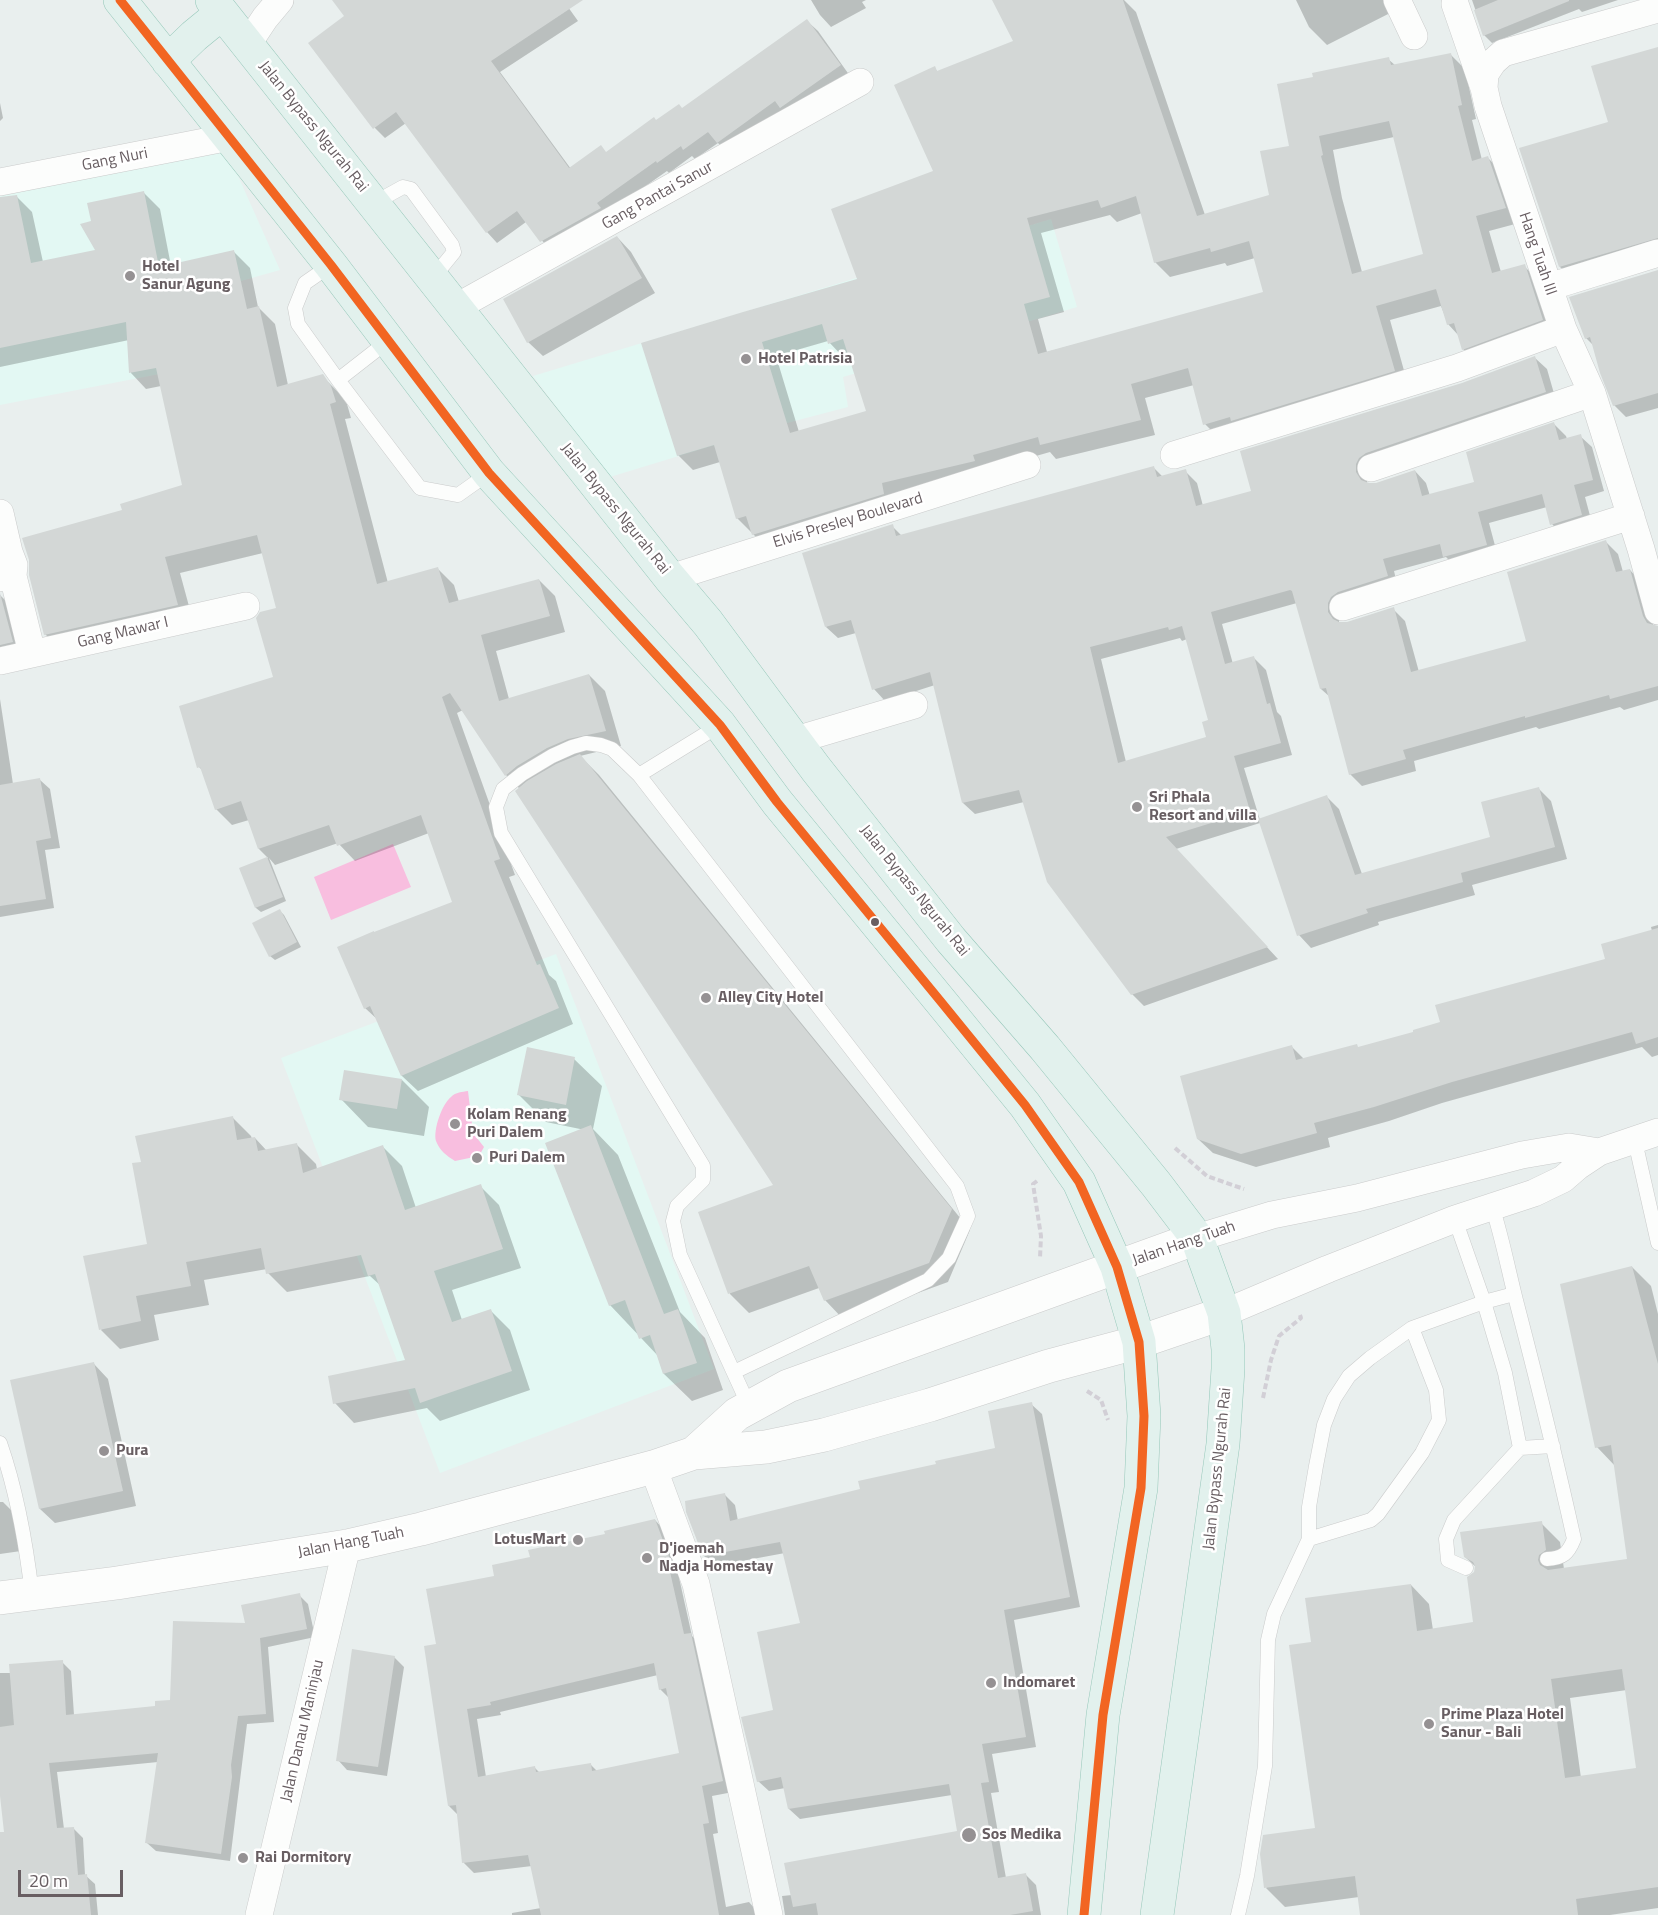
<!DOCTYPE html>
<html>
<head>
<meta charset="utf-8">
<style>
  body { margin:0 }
  #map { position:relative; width:1658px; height:1915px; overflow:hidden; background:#e9efee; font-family:"Titillium Web",sans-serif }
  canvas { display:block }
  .scale { position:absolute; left:18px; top:1870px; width:105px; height:27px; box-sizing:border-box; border:3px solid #685e62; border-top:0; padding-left:8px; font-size:18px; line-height:21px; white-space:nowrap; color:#685e62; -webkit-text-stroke:4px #fff; paint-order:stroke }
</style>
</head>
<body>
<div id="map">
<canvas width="1658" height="1915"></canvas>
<div class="scale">20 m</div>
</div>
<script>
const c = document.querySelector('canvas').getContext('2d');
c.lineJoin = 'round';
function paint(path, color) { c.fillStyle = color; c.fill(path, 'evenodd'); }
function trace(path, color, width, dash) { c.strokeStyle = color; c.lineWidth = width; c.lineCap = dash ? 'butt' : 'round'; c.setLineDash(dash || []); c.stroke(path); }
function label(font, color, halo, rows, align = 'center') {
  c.font = font + ' "Titillium Web",sans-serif'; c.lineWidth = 5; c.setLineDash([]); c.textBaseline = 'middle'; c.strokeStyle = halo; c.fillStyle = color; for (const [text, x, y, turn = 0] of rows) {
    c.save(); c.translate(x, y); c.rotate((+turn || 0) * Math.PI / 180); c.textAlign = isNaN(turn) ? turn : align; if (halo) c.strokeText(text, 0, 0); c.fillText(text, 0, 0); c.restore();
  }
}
paint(new Path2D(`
  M222,140L280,270L241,281L185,369L0,405V188Z
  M1051,219L1077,307L843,377L848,407L787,423L610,477L533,376Z
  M556,954L714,1369L440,1473L281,1058Z`), '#e3f8f3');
paint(new Path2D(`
  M393,844L411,887L331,920L314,877Z
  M468,1091L473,1133L484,1147L479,1156L455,1161C447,1156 440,1151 436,1141C433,1130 442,1104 451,1097C456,1092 462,1092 468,1091Z`), '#f8bedf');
paint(new Path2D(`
  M334,0H563L578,21L500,72L571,169L606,153L656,122L682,110L807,21L818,31L850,76L728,153L718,143L695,159L692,156L669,173L667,171L552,252L526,222L497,243L487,232L406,123L385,138L375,128L346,16Z
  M811,0H866L862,2L866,8L831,27L820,15Z
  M994,0H1124L1136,12L1205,215L1270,196L1290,147L1315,78L1388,59L1396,66L1451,55L1465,69L1476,119L1472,120L1482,160L1488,158L1503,173L1519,223L1489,231L1501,272L1524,266L1539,281L1557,334L1478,363L1463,349L1459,336L1448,324L1441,306L1390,320L1408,385L1220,439L1205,424L1194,385L1145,398L1155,435L1056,459L1050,452L987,470L768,549L737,518L720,462L693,470L678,455L643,344L859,280L935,171L934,68L938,72L1015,42ZM1394,137L1425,255L1362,272L1342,198L1333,150ZM1142,213L1155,262L1170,277L1225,263L1227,266L1255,258L1265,293L1047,352L1038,319L1064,312L1041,233L1110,215L1117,222ZM828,341L844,358L850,356L868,412L799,432L776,356Z
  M1296,0H1393L1398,9L1327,45L1309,27Z
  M1472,0H1618L1582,12L1579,9L1492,43L1484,35Z
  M1658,48V252L1572,278L1560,267L1610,123Z
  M0,103L3,118L0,121Z
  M144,193L160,209L171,266L234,252L250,268L258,307L275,324L288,385L322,376L338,392L347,404L351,418L345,419L388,583L438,569L454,585L459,602L539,580L555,596L565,632L496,651L509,699L589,675L605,691L621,746L580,756L599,775L970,1230L948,1282L844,1320L825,1300L819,1288L749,1313L730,1294L700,1213L775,1186L520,789L506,775L463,710L457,713L515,875L509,877L549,975L556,981L573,1024L418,1091L402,1076L378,1020L365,1008L454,903L429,833L355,861L338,843L275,865L269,858L286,901L261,912L256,908L241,869L268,858L259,849L249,820L232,825L216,809L203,771L199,767L275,678L278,609L263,553L180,573L193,621L61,650L45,634L123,511L183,486L161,386L146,389L131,373L129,340L0,367V198L16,196L32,212L43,262L98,251L93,222Z
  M617,237L631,252L655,293L543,356L528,342Z
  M1658,271V408L1626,417L1614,405L1594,346L1586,338Z
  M1535,358L1547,369L1557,404L1367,477V485L1376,484L1415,471L1426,483L1430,496L1476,483L1554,424L1566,436L1567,439L1580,436L1592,447L1604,491L1585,497L1593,527L1563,536L1552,524L1547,507L1489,523L1498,557L1457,568L1446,557L1394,571L1398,588L1339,615V624H1347L1393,609L1405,621L1419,672L1528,643L1606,542L1618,554L1623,572L1630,570L1641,582L1654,628H1658V700L1624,710L1620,707L1539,729L1536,727L1414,761L1416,771L1362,786L1350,774L1330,697L1321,689L1297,603L1222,624L1233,664L1254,658L1266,670L1277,712L1281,716L1292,755L1244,768L1260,820L1327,797L1339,809L1362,874L1492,838L1538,788L1551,801L1567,859L1472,885L1475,895L1378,922L1379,925L1311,948L1299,935L1260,823L1176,849L1278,959L1144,1006L1132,994L1024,802L975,814L963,803L935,685L885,701L874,689L856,633L838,638L826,627L892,526L902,536L1153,467L1163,477L1185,471L1197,483L1203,506L1253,492L1462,384ZM1180,638L1182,641L1187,639L1210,721L1208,738L1126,762L1101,659Z
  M0,595L10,605L22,651L0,658Z
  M0,699L13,784L40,780L50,789L60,848L45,850L54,908L0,917Z
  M280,911L284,915L301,947L275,960L270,956Z
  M1658,925V1055L1652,1057L1642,1047L1442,1103L1389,1121L1328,1138L1330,1147L1256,1167L1213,1153L1198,1139L1292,1047L1305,1060L1359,1048L1415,1033L1607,960L1652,931L1651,927Z
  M574,1059L602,1086L593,1129L618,1155L680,1312L705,1338L723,1390L692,1401L664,1374L659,1357L610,1305L585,1130L546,1122L519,1095Z
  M402,1080L429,1107L424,1136L368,1127L341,1099Z
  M232,1117L251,1136L252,1139L255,1138L267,1151L297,1145L316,1164L317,1169L383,1147L402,1166L416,1208L480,1186L499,1205L521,1268L452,1290L462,1320L491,1311L510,1330L530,1390L440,1421L427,1408L354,1423L335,1403L407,1361L381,1286L370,1276L287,1292L268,1273L267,1269L204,1280L209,1305L154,1315L159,1340L120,1349L101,1330L149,1245L143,1163Z
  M1632,1267L1651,1286L1658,1314V1908L1610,1915H1362L1359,1897L1285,1907L1266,1888L1316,1829L1313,1643L1411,1585L1429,1604L1433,1630L1475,1623L1476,1567L1465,1557L1541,1523L1560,1542L1564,1569L1629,1560L1616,1467L1597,1447ZM1627,1690L1638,1769L1581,1778L1570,1698Z
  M94,1364L108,1379L136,1506L55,1523L40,1509Z
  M1031,1404L1042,1414L1080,1607L1014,1620L1036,1747L992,1754L999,1792L991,1793L1006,1878L1025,1874L1036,1885L1041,1915H785L782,1896L792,1895L959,1832L952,1795L800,1819L789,1809L785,1788L769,1791L758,1781L775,1711L802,1624L785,1553L715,1566L704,1556L724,1494L735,1505L738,1521L861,1490L997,1449Z
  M0,1502H3L17,1516L21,1551L0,1554Z
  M655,1520L665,1531L678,1573L692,1636L701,1645L733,1792L712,1796L718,1833L713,1834L726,1907L749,1902L760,1915H512V1913L541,1908L532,1866L474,1873L463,1862L458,1815L449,1806L438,1645L496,1577L531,1558ZM658,1675L660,1689L669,1698L681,1754L597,1771L591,1765L540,1773L535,1768L486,1777L477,1719L501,1715L500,1712Z
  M299,1595L308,1604L315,1637L268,1647L274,1722L247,1724L230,1861L156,1851L147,1843L158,1762L57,1772L64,1829H74L83,1838L85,1875L95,1884L98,1915H0V1834L6,1833L0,1783V1673H11L62,1662L71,1671L74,1715L157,1707L172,1701L247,1625Z
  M394,1657L404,1667L387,1776L347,1770L338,1760Z`), '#0003');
paint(new Path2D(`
  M332,0H583L491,61L569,168L601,145L606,152L654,117L656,120L679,104L682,108L807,19L841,65L780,108L775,101L717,143L708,132L683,150L681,146L657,163L656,161L597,203L601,208L540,242L517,211L486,233L396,112L373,129L308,43L344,16Z
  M992,0H1123L1197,216L1269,195L1260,151L1289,146L1277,84L1313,77L1312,73L1389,57L1391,65L1451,53L1462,105L1458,106L1472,161L1488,156L1506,208L1476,216L1492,273L1525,264L1543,320L1462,350L1454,323L1447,325L1436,289L1376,306L1395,371L1231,421L1230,417L1203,425L1188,368L1131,384L1141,420L1040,445L1038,437L973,455L975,461L882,483L884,494L752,535L746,516L736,519L714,445L677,456L641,343L743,312L857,279L831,209L933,171L894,85L935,66L937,71L1013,41ZM1389,121L1423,254L1352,274L1321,156L1323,155L1319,136ZM1136,196L1154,263L1210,248L1211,252L1249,241L1263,292L1038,354L1024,304L1050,297L1027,218L1098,200L1101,208ZM822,324L828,344L843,339L866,411L790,433L762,342Z
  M1498,0H1569V1L1483,36L1474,10Z
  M1658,47V238L1559,267L1519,148L1608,122L1591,66Z
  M144,191L159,267L234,250L247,309L259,306L277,387L323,374L331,386L336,402L330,404L377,584L438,567L449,603L539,579L550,616L481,635L499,701L589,674L606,731L568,739L547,748L517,766L505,776L450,693L442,697L500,859L494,861L537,965L540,964L559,1008L401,1076L370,1006L364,1009L337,947L374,931V932L452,902L421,815L337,846L329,825L258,849L241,801L215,810L200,767L197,768L179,706L273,677L256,618L260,612L276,608L257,535L165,557L178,605L44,635L29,575V560L22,538L122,510L120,504L182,485L156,368L129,373L126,322L0,348V197L17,195L31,263L95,250L80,224L91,221L87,203Z
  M617,236L642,278L527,343L503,299Z
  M1658,270V393L1613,406L1600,373L1590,337L1585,339L1569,297Z
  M1535,356L1546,392L1366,453L1359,458L1356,464V472L1361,480L1369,483H1376L1415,470L1422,496L1474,482L1466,452L1554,422L1559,440L1581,434L1593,480L1574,485L1582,515L1550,525L1542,494L1478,512L1487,545L1443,557L1440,544L1383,559L1388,576L1338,592L1331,597L1328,603V612L1333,619L1339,622H1347L1394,607L1411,672L1526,641L1507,572L1606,540L1616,572L1630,569L1643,616L1647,623L1658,626V686L1610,699L1609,695L1525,718V716L1403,750L1406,759L1349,775L1326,688L1320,689L1292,591L1290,590L1211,612L1225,664L1254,656L1267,704L1270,703L1281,743L1234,756L1250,811L1166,837L1268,947L1131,995L1047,882L1019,790L962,803L930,672L872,690L851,620L825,627L802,553L893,524L896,536L1154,466L1157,477L1186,469L1196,506L1251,491L1240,451L1462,383ZM1182,626L1208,720L1202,722L1206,737L1118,763L1090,647L1168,627L1169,630Z
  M0,593L13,642L0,645Z
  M580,754L952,1209L929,1263L824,1301L809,1266L728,1294L698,1212L773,1185L515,791L527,781L556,764Z
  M40,778L51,838L36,841L46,899L0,906V785Z
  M1539,787L1555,847L1461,873L1463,882L1366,909L1368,913L1297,936L1258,819L1327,795L1355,875L1490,837L1481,802Z
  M267,857L283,897L255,908L239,868Z
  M280,909L297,942L269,957L252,923Z
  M1658,928V1037L1636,1044L1632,1032L1452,1082L1374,1107L1314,1123L1317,1133L1241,1154L1197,1139L1180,1076L1292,1045L1296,1060L1357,1044L1358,1047L1413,1032V1030L1440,1022L1435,1005L1605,959L1601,944Z
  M527,1047L575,1057L566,1105L517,1095Z
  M344,1070L402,1079L397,1109L339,1100Z
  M233,1116L237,1140L255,1137L258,1151L297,1143L303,1173L383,1145L405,1210L481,1184L503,1249L434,1271L452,1322L491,1309L512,1371L420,1403L415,1388L333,1404L328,1376L405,1360L375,1274L368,1276L361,1255L266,1274L261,1248L186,1262L191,1286L136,1296L141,1321L99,1330L83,1256L147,1244L132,1163L141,1162L135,1136Z
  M591,1125L664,1314L678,1309L697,1363L663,1374L650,1335L639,1339L625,1300L609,1306L545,1143Z
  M1632,1266L1658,1364V1887L1576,1899L1578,1915H1360L1355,1876L1264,1888L1260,1854L1263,1835L1315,1828L1289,1645L1311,1642L1305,1598L1411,1584L1417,1631L1473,1622L1467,1577L1474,1572L1475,1566L1473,1562L1464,1557L1460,1532L1542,1521L1546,1550L1539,1555L1538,1560L1540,1565L1548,1570L1627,1559L1611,1445L1595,1448L1560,1284ZM1622,1669L1636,1768L1565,1778L1551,1679Z
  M94,1362L123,1491L39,1509L10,1380Z
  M1032,1402L1070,1597L1004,1610L1026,1737L982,1744L989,1782L981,1783L998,1878L1026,1873L1033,1911L1010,1915H818L816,1903L793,1907L784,1863L957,1831L949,1784L788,1809L781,1777L757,1782L741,1717L773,1710L757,1632L800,1623L780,1542L703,1556L686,1512L685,1501L725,1493L730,1521L860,1489L858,1481L936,1464L935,1461L995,1448L988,1411Z
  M655,1519L671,1562L668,1563L684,1634L691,1633L723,1781L702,1786L709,1823L703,1824L719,1915H541L528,1855L462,1863L456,1805L448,1806L424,1646L436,1644L426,1589L494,1576L492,1565L530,1557L528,1550L605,1534L604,1531ZM654,1663L659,1690L666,1688L679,1753L592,1771L591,1763L536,1772L535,1766L478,1777L467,1709L491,1705L490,1702Z
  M300,1593L307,1629L260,1638L266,1714L238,1716L231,1765L232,1777L221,1854L145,1843L158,1753L49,1763L57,1828L74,1827L78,1875L87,1874L91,1915H0V1832H4L0,1796V1727L14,1725L9,1664L63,1660L66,1715L155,1706V1701L170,1700L173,1621L245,1623L241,1605Z
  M352,1649L395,1656L378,1767L336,1761Z`), '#d3d7d6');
const lane = new Path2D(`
  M374,203L403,187L411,189L452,245L454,252L432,279
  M331,265L305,283L295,308L298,324L338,380L420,488L458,495L489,473
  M338,380L388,341
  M639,775L720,725
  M1635,1141L1658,1243
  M1492,1206C1503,1240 1509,1274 1518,1308C1538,1385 1557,1462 1574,1539C1568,1554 1563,1558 1547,1559
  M1455,1219L1484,1302L1505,1373L1520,1448L1454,1520L1446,1539L1448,1560L1466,1568
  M734,1372L928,1280L949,1258L968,1216L957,1186L639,775L612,749L601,745L586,743L572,747L552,756L522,774L503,789L496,807L501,833L703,1166V1180L677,1206L673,1221L680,1255L749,1406
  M0,1443C17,1492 26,1543 32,1594
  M1520,1448L1553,1446
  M1309,1539L1371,1520L1378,1514L1422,1453L1439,1420L1436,1390L1412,1328
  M1238,1915L1247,1876L1265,1766L1268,1640L1274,1614L1309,1539V1507L1316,1466L1324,1425L1334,1399L1349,1376L1370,1358L1412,1328L1484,1302L1514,1294`);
const street = new Path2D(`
  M1397,0L1414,36
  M1455,4L1484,88
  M1658,9L1503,53L1493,62L1485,74L1484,88L1488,106L1563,329L1592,393L1641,549L1658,611
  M247,45L265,18L280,0
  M0,182L230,137
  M1549,287L1658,253
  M455,308L860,82
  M1174,455L1457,368L1563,329
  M1371,468L1592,393
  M0,513L9,552L14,565L13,576L0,578
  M13,576L32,653
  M670,578L1027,465
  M1343,607L1631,516
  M0,661L246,606
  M796,740L914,705
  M1197,1238L1272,1215L1357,1198L1522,1155L1569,1147L1599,1152
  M1224,1313L1328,1269L1455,1219L1534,1193L1563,1179L1578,1166L1599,1152L1658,1132
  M653,1467L696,1584L769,1915
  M259,1915L347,1546`);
const secondary = new Path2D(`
  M694,1453L737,1414L788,1386L1197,1238
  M0,1598L117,1583L347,1546L421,1529L653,1467L694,1453L766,1447L824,1435L930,1405L1049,1366L1139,1342L1224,1313`);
const highway = new Path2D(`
  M120,0L331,265L489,473L720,725L777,802L942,1003L1025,1105L1079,1182L1117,1267L1139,1342L1144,1416L1141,1488L1103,1715L1084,1915
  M212,0L670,578L708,623L816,769L951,940L1045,1048L1156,1184L1197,1238L1224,1313L1228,1349V1369L1223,1444L1157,1915
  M168,61L194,36L222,13`);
trace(lane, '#cacbcb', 15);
trace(street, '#cacbcb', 28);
trace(secondary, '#cacbcb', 34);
trace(highway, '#95c7b9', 34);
trace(new Path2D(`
  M1175,1148L1207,1176L1244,1189
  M1037,1181L1033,1184L1041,1236L1040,1258
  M1087,1391L1101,1400L1108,1420
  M1263,1398L1271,1360L1279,1336L1301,1318L1300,1315`), '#d2cfd6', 4, [6, 3]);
trace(lane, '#fcfdfc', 14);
trace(street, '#fcfdfc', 27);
trace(secondary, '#fcfdfc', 33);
trace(highway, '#e2f1ed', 33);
trace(new Path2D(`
  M120,0L331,265L489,473L720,725L777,802L942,1003L1025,1105L1079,1182L1117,1267L1139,1342L1144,1416L1141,1488L1103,1715L1084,1915`), '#f26522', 9);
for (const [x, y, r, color] of [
  [130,276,6,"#959193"],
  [746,359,6,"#959193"],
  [1137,807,6,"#959193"],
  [875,922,5,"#685e62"],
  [706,998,6,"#959193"],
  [455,1124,6,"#959193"],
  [477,1158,6,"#959193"],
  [104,1451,6,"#959193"],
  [578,1540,6,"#959193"],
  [647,1558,6,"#959193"],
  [991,1683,6,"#959193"],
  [1429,1724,6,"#959193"],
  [969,1835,8,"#959193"],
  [243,1858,6,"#959193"]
]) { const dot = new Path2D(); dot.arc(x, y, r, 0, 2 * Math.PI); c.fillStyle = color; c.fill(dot); trace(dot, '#fff', 2); }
label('16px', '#685e62', '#fff', [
  ["Jalan Bypass Ngurah Rai",313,127,51],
  ["Gang Nuri",115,160,-11],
  ["Gang Pantai Sanur",658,196,-29],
  ["Hang Tuah III",1537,254,71],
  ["Jalan Bypass Ngurah Rai",615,509,51],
  ["Elvis Presley Boulevard",848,521,-17],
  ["Gang Mawar I",123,633,-13],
  ["Jalan Bypass Ngurah Rai",914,891,51],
  ["Jalan Hang Tuah",1184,1244,-19],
  ["Jalan Bypass Ngurah Rai",1218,1469,-84],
  ["Jalan Hang Tuah",351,1543,-11],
  ["Jalan Danau Maninjau",303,1731,-77]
]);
label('bold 16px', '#685e62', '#fff', [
  ["Hotel",142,267],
  ["Sanur Agung",142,285],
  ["Hotel Patrisia",758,359],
  ["Sri Phala",1149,798],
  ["Resort and villa",1149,816],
  ["Alley City Hotel",718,998],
  ["Kolam Renang",467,1115],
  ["Puri Dalem",467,1133],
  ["Puri Dalem",489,1158],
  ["Pura",116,1451],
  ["LotusMart",566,1540,"right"],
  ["D'joemah",659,1549],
  ["Nadja Homestay",659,1567],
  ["Indomaret",1003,1683],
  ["Prime Plaza Hotel",1441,1715],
  ["Sanur - Bali",1441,1733],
  ["Sos Medika",982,1835],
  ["Rai Dormitory",255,1858]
], 'left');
</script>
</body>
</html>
